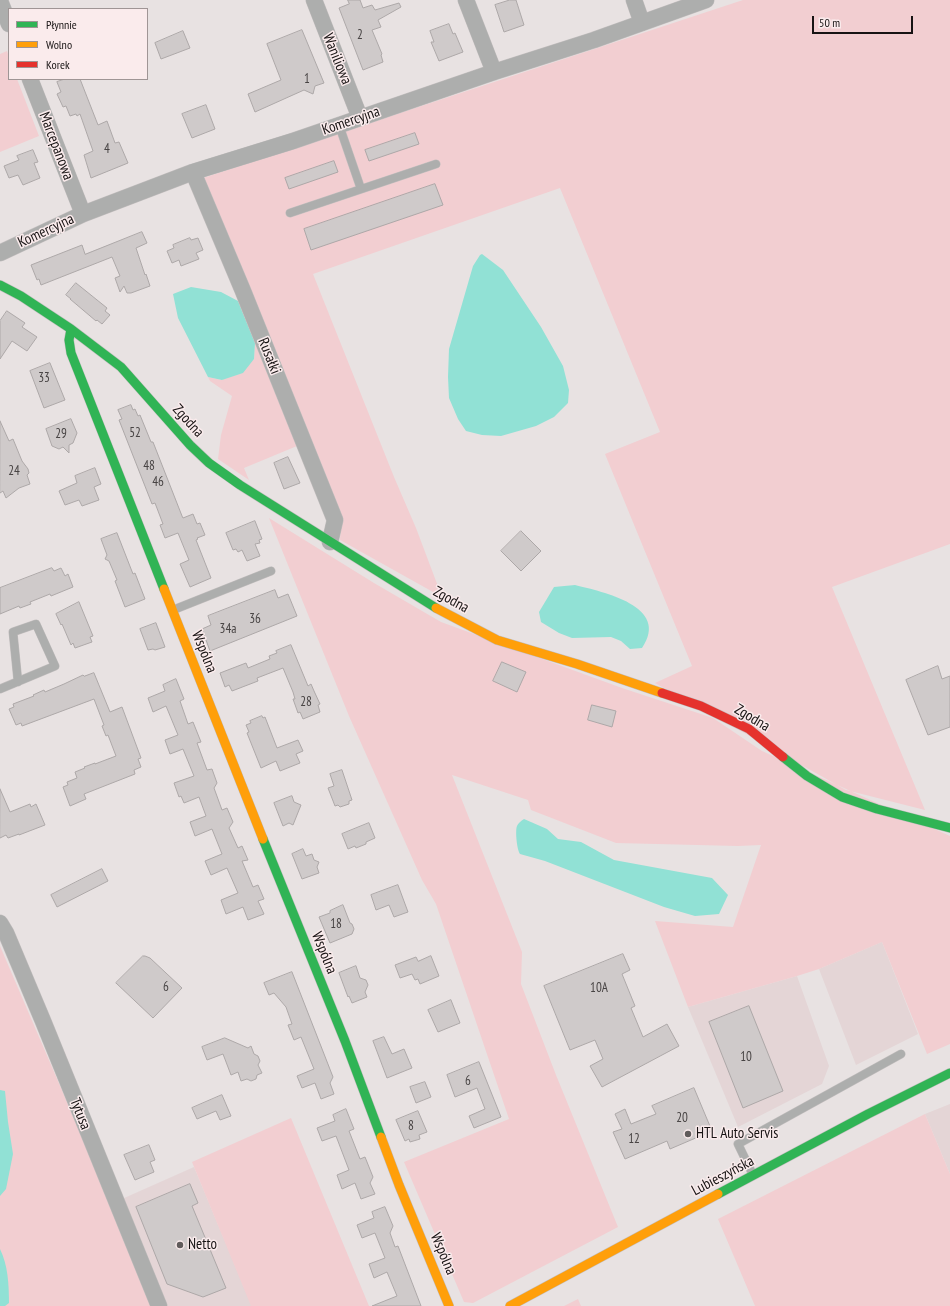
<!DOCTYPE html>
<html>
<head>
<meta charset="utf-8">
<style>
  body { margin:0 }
  #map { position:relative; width:950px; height:1306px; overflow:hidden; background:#e8e2e2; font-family:"PT Sans Narrow",sans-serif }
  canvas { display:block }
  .legend { position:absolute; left:8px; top:8px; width:140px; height:72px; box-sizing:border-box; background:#faebec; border:1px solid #9f9595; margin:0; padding:5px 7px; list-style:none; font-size:12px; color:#171313 }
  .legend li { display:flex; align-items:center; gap:8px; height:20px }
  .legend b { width:20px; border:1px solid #9f9595 }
  .scale { position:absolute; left:812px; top:16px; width:101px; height:18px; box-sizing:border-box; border:2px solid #171313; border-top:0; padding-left:5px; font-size:12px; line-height:14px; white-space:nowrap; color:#171313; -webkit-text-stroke:3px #faebec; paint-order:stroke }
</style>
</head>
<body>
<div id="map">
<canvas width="950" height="1306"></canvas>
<ul class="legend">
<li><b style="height:5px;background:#30b455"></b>Płynnie</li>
<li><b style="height:5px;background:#ff9f0a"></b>Wolno</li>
<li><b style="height:5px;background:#e5322d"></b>Korek</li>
</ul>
<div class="scale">50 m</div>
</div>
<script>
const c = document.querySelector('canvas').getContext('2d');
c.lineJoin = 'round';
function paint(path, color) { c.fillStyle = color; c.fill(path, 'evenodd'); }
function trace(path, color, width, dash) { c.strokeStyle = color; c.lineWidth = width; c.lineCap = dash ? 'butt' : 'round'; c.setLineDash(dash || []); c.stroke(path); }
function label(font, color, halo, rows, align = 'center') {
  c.font = font + ' "PT Sans Narrow",sans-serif'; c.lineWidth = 3; c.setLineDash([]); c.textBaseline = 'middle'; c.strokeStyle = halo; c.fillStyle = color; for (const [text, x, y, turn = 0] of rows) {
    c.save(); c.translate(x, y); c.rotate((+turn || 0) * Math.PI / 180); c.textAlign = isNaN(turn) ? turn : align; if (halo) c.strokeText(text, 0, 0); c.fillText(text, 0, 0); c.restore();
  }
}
paint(new Path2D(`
  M882,942L918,1034L856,1065L819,969Z
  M797,976L829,1066L822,1084L738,1127L688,1007Z
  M950,1104V1174L925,1114Z
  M194,1167L252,1306H167L122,1199Z`), '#e4d5d6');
paint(new Path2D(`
  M743,0H950V544L832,587L925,810L846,790L655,683L692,666L605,454L660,432L560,188L313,274L394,477L416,528L442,597L340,540L341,522L203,178Z
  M7,51L9,57V79H17L39,136L0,152V54Z
  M255,343L297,446L244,468L249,480L218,459L221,435L232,396L210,381L208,377L222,380L254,359Z
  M269,518L374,583L441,622L622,688L713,718L762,751L950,836V1044L927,1054L882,942L819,969L797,976L688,1007L655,921L733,927L761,845L738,846L616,843L531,810L528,800L452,775L522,952L521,984L556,1075L618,1227L473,1303L464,1302L404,1162L509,1119L436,904L422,880L349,716Z
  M0,946L106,1193L151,1306H0Z
  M925,1114L950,1174V1306H755L718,1219Z
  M291,1118L369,1306H251L192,1162Z
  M578,1299L581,1306H564Z`), '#f2ced1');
paint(new Path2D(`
  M482,254L503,270L541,327L563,366L569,390L568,403L554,417L536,426L501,436L482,435L466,431L458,419L449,398L448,377L449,349L473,266L480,255Z
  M191,287L221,292L238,301L255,343L254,359L243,373L222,380L208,377L178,318L173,294Z
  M575,585C603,592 671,606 642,648L630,649L621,641L611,637L572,638L559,633L541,622L539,612L554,587Z
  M524,819L547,829L558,839L581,842L614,860L712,878L728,895L719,914L695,916L664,907L545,861L520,854C517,850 515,831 517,826C518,823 521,821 524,819Z
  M0,1090L5,1091L8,1122L13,1154L6,1189L0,1196Z
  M0,1249C8,1265 9,1285 9,1303L5,1306H0Z`), '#91e1d5');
const building = new Path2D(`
  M348,0H360L363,8L372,5L375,10L399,3L401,7L378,20L381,27L372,30L382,54L381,55L383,62L363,70L339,8L349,4Z
  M510,0H516L524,25L504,32L495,5Z
  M449,24L453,34L455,33L463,52L439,61L431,42H434L430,31Z
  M302,30L324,83L315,86L313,94L304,90L255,112L248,94L281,80L267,44Z
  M183,31L190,48L161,59L155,43Z
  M65,79H80L98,125L107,121L115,143L119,142L128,163L91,178L84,155L93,151L80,114L77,116L76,114L70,116L66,106L63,107L57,94L61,92L57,82Z
  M206,105L215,129L192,138L182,114Z
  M415,133L419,144L369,161L365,150Z
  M33,150L38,162L34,163L40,178L23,185L18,175L9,178L4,166L19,160L17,156Z
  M334,161L338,172L289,189L285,178Z
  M435,184L443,205L311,250L304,229Z
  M142,232L147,243L136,248L145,275L146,274L150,286L131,293H127L124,286L120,292L115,278L120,276L112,257L41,285L39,279L37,280L31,265L82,245L85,254Z
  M190,238L191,240L198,238L203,250L196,253L199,259L181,266L179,260L172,263L167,251L174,248L173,245Z
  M76,283L107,308L105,311L110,315L102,324L97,320L96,321L70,299H71L66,295Z
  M7,311L25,323L22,327L37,337L27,351L12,341L0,359V321Z
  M50,363L65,400L44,408L30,371Z
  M131,405L133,410L135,409L138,416L140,415L151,442H153L182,516L183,518L193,514L197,524L200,523L205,535L197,538L198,539L196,540L211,578L190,587L180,564L189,560L178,533L165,538L160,525L163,524L155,503L152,504L119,420L122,419L118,410Z
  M71,419L77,433L73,443L69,445V453L63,447L59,449L52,446L46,429Z
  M0,421L9,441L13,439L22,461L28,469L29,473L27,475L30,484L19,488L6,498L3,491L0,493Z
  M288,457L300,483L284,489L274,463Z
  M95,468L101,484L94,487L99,500L82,506L79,500L65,505L59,491L77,483L75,476Z
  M255,521L262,539L259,540L260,543L255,544L260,556L247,561L242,550L238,552L236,549L233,550L226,533Z
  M521,531L541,551L521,571L501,551Z
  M117,533L133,574L135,573L145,599L125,607L115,581L117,580L109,561L105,559L107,555L101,539Z
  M52,568L54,571L61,568L65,576L68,574L73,587L51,596L50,594L30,602L31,604L20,608L19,606L0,614V588Z
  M275,590L278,598L288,594L297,616L210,651L202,629L211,625L208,616Z
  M79,602L93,636L90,637L92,642L75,648L73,643L71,645L62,624L61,625L56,614Z
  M156,623L165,647L155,650L153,649L148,650L140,629Z
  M291,645L308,686L311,684L314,691L320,704L318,705L320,712L303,719L300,712L298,713L293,699H295L293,692L283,668L257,678L258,681L232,691L229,685L225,687L220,673L246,663L248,668L270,659L269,656L277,653L276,651Z
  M502,662L526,672L517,692L493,681Z
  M938,666L942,679L950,676V727L928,735L906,680Z
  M94,673L110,712L122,707L141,758L138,759L141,767L134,770L135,774L84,794L86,799L70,806L63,787L68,785L67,782L77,778L75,772L85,768L84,767L95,763V764L116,756L108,735L106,736L102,726L104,725L94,699L22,726L21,723L16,725L9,709L14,707L13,704L34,696L33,695L44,690L45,692L64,684L83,675L84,676Z
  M176,679L184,699L180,701L188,724L193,722L201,742L197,743L207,770L212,769L217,783L214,788L222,810L227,808L233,822L229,828L238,848L242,846L248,860L242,861L253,887L258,885L264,899L258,901L264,914L248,920L243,907L226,914L221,900L238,893L227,868L211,875L205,861L222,854L212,829L195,836L190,822L206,816L199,797L184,803L181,796L179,797L174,783L194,776L183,749L170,754L165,740L178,735L166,706L153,712L148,698L165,691L163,685Z
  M592,705L616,711L612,727L588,720Z
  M262,716L263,718L265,717L277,748L298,740L303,751L296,754L300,763L280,771L276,761L261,768L247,733L249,732L246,725L251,723L250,721Z
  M342,770L352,800L349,801V804L340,807L338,805L335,806L328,788L334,786L330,774Z
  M0,789L10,812L30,804L31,807L36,804L45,825L19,835V834L8,838L6,835L0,838Z
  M292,796L294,802L301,805L293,825L289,823L283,826L274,803Z
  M369,823L375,838L366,842V844L356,848L355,846L348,849L342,834Z
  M303,849L306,856L312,854L314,860L319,862L317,867L319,873L302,879L292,854Z
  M102,869L108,881L57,907L51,895Z
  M398,885L408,912L394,917L389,905L376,910L371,895Z
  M343,905L350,923L352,924L354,929L352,934L330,943L319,917L330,913V911Z
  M623,954L630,970L622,974L635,1006L631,1008L643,1037L667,1024L679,1046L602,1087L590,1066L603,1059L595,1040L570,1050L544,986Z
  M143,956H145L150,958L182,988L153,1018L116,983Z
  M431,956L439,976L420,984L418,979L415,980L412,974L400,978L395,965L416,957L418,961Z
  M356,966L360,978L366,980L368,985L365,992L367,997L352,1003L349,996L348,997L339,973Z
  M292,972L333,1077L330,1083L334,1094L321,1099L315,1083L302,1088L297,1076L314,1069L301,1037L294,1040L288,1025L292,1024L286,1007L274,993L269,995L264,983Z
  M451,1000L460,1023L438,1032L428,1010Z
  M749,1006L783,1091L743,1108L709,1022Z
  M384,1037L392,1054L404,1049L412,1068L387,1078L373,1041Z
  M225,1038L248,1048L251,1046L254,1054L258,1056L260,1061L258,1065L262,1073L257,1075L256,1079L251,1081L247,1079L241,1081L238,1072L231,1075L223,1054L207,1060L202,1047Z
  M479,1062L501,1117L474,1128L469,1116L485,1109L477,1088L455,1097L447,1075Z
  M425,1082L431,1097L416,1103L410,1087Z
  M694,1088L712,1131L670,1149L667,1141L625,1159L613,1132L622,1129L615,1114L625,1109L631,1124L656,1114L652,1106Z
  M222,1095L231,1116L220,1120L216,1111L197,1119L192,1108Z
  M346,1109L354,1129L349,1131L360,1159L365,1157L373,1177L370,1183L375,1194L361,1199L355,1183L342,1189L337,1175L349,1170L336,1136L322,1141L317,1128L335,1121L333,1115Z
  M418,1111L427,1132L419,1135L420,1139L410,1142L409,1139L405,1141L396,1120Z
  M149,1145L155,1160L150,1162L154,1172L135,1180L124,1155Z
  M190,1184L198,1203L192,1206L226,1288L203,1297L167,1284L136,1207Z
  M385,1207L393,1226L390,1233L395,1247L398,1246L421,1306H372L397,1296L387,1272L374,1278L369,1264L385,1258L375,1233L362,1238L357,1225L374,1218L372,1212Z`);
paint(building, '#cfcaca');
trace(building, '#ada8a8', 1);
const lane = new Path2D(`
  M339,125L361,189
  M290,213L436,164
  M173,610L271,571
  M0,689L55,666L36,624L13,632L18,682
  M753,1175L738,1144L901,1054`);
const street = new Path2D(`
  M314,0L360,118
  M466,0L494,72
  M634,0L642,23
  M0,1L9,24
  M30,79L83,214
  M193,172L243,291L335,520L330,542
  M0,253L83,214L193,172L293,141L494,72L594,40L706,0
  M0,923L6,933L43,1021L159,1306`);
const fast = new Path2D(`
  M0,285L21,296L71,329L121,367L190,445L209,463L240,485L436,608
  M71,329L69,340L71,353L164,589
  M783,757L807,776L842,797L877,809L950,828
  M263,839L345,1041L381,1137
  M718,1194L868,1114L950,1073`);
const slow = new Path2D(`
  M164,589L263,839
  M436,608L497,640L577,664L662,693
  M381,1137L399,1185L449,1306
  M510,1306L718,1194`);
const jam = new Path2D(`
  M662,693L701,706L749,729L783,757`);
trace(lane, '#c2bebe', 9);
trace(street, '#c2bebe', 17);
trace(fast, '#c2bebe', 10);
trace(slow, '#c2bebe', 10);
trace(jam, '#c2bebe', 10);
trace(lane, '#adaead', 8);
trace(street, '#adaead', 16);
trace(fast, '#30b455', 9);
trace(slow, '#ff9f0a', 9);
trace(jam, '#e5322d', 9);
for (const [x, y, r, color] of [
  [688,1134,4,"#605b5b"],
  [180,1245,4,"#605b5b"]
]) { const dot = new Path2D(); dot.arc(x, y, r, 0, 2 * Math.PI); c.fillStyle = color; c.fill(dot); trace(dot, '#faebec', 1.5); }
label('13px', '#474343', null, [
  ["2",360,35],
  ["1",307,79],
  ["4",107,149],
  ["33",44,378],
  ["52",135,433],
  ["29",61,434],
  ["48",149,466],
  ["24",14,471],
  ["46",158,482],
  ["36",255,619],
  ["34a",228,629],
  ["28",306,702],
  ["18",336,924],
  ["6",166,987],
  ["10A",599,988],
  ["10",746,1057],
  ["6",468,1081],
  ["20",682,1118],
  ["8",411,1126],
  ["12",634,1139]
]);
label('15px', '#171313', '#faebec', [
  ["Waniliowa",337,59,68],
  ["Komercyjna",351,121,-19],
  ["Marcepanowa",56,146,69],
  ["Komercyjna",46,231,-25],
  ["Rusałki",269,356,68],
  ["Zgodna",188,421,48],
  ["Zgodna",451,600,29],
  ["Wspólna",204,652,68],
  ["Zgodna",752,718,31],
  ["Wspólna",324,953,68],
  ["Tytusa",80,1114,68],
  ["Lubieszyńska",723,1176,-28],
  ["Wspólna",443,1254,67]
]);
label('15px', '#171313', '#faebec', [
  ["HTL Auto Servis",696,1134],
  ["Netto",188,1245]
], 'left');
</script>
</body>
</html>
